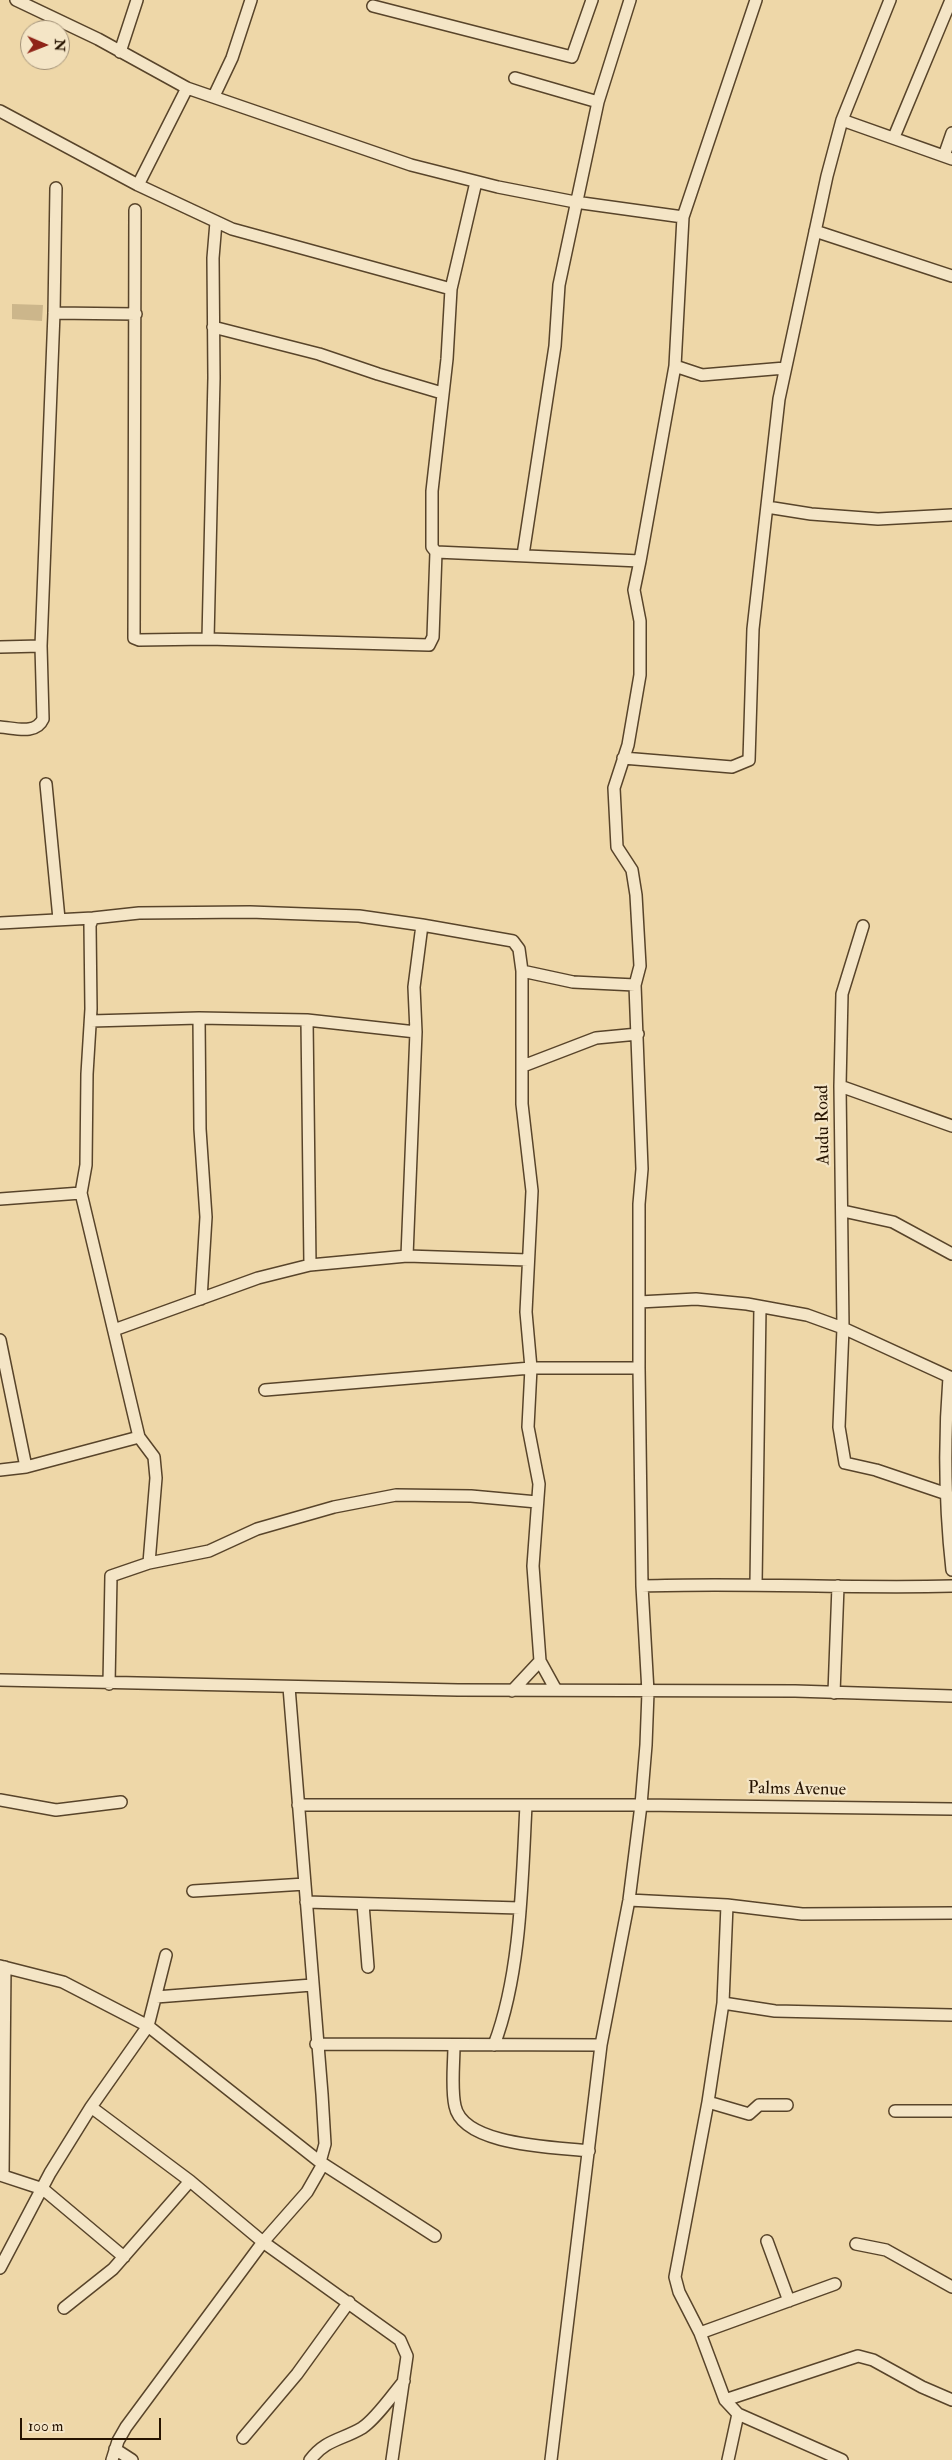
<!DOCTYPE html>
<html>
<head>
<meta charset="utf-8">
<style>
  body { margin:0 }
  #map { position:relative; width:952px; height:2460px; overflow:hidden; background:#eed7a8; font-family:"IM FELL Double Pica",serif }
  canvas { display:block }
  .north { position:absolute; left:20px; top:20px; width:50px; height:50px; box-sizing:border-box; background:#f4e5c6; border:1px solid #a29177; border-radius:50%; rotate:91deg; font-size:14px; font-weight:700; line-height:20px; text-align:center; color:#261300 }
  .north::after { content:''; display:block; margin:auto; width:18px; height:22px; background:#8f2418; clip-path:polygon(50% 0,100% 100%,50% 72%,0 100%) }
  .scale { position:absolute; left:20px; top:2418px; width:141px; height:22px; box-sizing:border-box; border:2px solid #261300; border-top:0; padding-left:6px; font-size:15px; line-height:18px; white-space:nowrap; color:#261300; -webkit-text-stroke:4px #f4e5c6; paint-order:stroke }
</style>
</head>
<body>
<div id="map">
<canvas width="952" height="2460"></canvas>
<div class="north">N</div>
<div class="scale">100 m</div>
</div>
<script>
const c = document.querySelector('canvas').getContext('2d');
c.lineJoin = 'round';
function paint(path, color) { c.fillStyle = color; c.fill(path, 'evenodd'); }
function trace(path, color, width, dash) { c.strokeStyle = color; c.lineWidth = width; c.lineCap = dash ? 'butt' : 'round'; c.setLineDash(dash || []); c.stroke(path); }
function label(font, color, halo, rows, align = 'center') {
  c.font = font + ' "IM FELL Double Pica",serif'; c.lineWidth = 4.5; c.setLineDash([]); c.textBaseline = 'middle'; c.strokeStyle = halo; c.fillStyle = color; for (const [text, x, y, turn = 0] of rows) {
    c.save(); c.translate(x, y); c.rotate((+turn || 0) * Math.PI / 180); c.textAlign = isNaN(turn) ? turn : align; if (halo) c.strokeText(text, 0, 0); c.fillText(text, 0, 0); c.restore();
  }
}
paint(new Path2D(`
  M12,304L43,305L42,321L12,319Z`), '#ccb68b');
const minor = new Path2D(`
  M16,0L98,39L187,88L411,165L498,187L575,202L683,217
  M373,6L572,57L592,0
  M120,52L137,0
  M515,78L598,102
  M214,96L232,58L251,0
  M0,111L138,185L232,229L451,289
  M842,120L952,159
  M894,137L951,0
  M944,156L952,133
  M476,182L451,289L447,359L432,491V547L436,552L640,561
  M138,185L187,88
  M135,210L134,638L139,640L208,639L429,645L433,637L436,552
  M815,231L952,276
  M54,313L136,314
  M213,327L319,354L378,374L442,393
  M675,366L702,375L785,368
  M767,507L811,514L878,519L952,515
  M523,555L555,346L559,285L598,102L630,0
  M208,639L214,378L213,258L216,222
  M0,647L41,646
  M0,727C15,728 36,735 43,719L41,646L54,313L56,188
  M623,758L732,767L749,760L753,629L779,399L827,176L842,120L890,0
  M46,784L59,919
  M93,918L90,925L91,1009L87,1074L86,1165L81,1193L139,1437L154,1457L156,1478L149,1563
  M0,923L93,918L139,913L250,912L359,916L422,925L513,941L519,949L522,971V1104L532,1191L526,1312L531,1368H639
  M863,926L842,994L840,1086L843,1328L839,1427L845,1463L876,1470L947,1494
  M522,971L573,982L635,985
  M199,1018L200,1129L206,1217L201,1299
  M307,1020L310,1265
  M91,1021L199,1018L307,1020L416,1032
  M523,1066L596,1038L638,1034
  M840,1086L952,1126
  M0,1199L81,1193
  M843,1211L893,1222L952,1254
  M407,1256L416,1032L414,987L422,925
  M639,1302L696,1299L747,1304L807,1315L843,1328L952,1378
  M114,1330L258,1278L310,1265L407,1256L528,1260
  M0,1340L26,1467
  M949,1377C944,1440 945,1507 952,1570
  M265,1390L531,1368L528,1427L539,1484L533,1566L540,1661L556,1690
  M0,1470L26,1467L139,1437
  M756,1584L760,1307
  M642,1586C745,1582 849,1589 952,1586
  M0,1680L458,1690L795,1691L952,1696
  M109,1684L111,1576L149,1563L209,1551L257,1529L334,1507L396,1495L471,1496L537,1502
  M512,1691L540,1661
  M834,1693L838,1586
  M0,1800L56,1810L121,1802
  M298,1805H641L952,1809
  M193,1891L305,1884
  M629,1900L727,1905L802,1914L952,1913
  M306,1902L520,1908
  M363,1904L368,1967
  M727,1905L723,2003L708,2102L675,2277L679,2292L700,2333L725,2400L738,2414L842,2460
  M0,1966L63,1982L148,2026L320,2162L435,2236
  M156,1997L312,1985
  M723,2003L775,2011L952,2015
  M316,2044L601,2045
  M454,2045C454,2064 451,2088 455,2106C463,2146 556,2147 589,2151
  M494,2045C521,1974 522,1882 526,1805
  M708,2102L749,2114L759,2105H787
  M91,2107L190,2181L263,2242L400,2340L407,2356L392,2460
  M895,2111H952
  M0,2175L43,2189L124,2257
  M3,2175L5,1967
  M767,2241L789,2301
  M856,2244L886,2250L952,2287
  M0,2268L50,2173L91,2107L148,2026L166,1955
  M64,2308L113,2269L190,2181
  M700,2333L835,2284
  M725,2400L858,2356L873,2360L922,2387L952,2400
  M243,2438L297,2374L349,2302
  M115,2449L132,2460
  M112,2460L118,2441L126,2427L263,2242L307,2192L323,2164L320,2162L325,2144L322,2094L289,1687
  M310,2460C326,2439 342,2440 362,2428C376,2419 393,2394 404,2381
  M551,2460L601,2045L629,1900L641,1805L646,1745L648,1692L642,1586L639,1368V1204L642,1169L635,985L640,966L636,895L632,870L617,847L614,788L628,745L640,675V621L634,590L640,561L675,366L683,217L756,0
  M728,2460L738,2414`);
trace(minor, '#58442a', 14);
trace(minor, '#f4e5c6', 11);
label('18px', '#261300', '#f4e5c6', [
  ["Audu Road",824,1125,-91],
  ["Palms Avenue",797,1790,1]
]);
</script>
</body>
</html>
